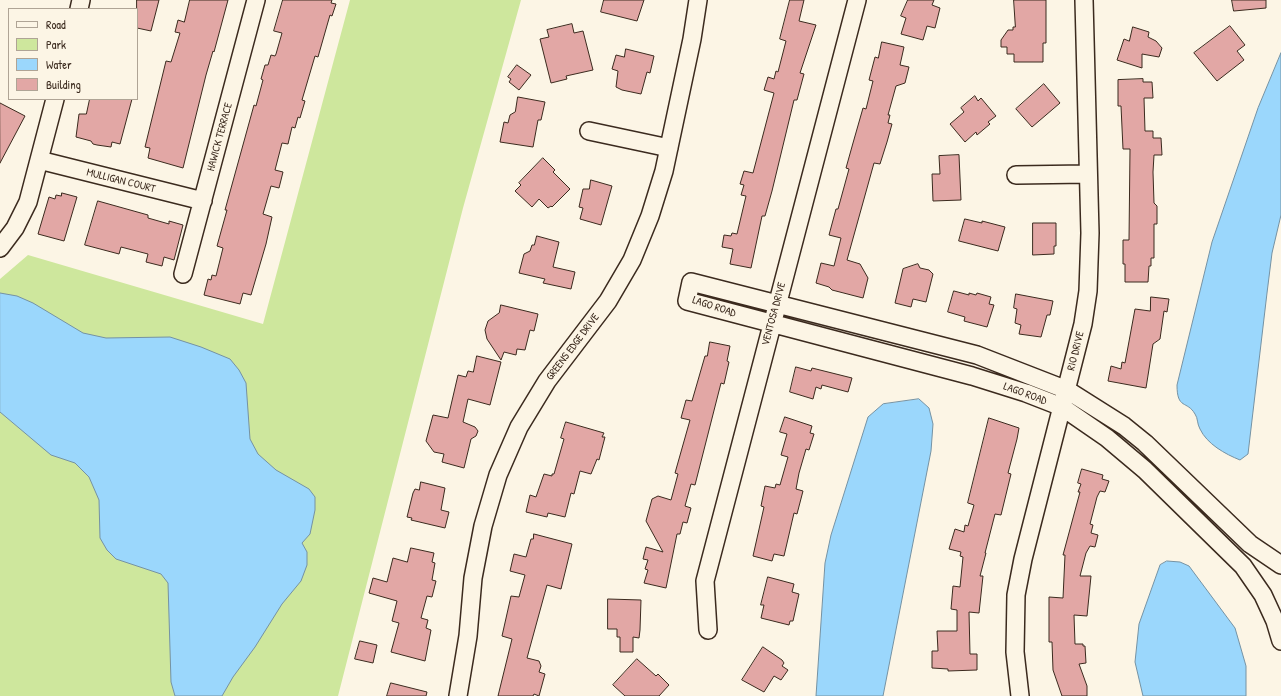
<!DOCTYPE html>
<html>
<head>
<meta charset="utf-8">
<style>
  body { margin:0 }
  #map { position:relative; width:1281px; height:696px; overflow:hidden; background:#fcf5e5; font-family:"Patrick Hand",sans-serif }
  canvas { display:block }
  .legend { position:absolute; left:8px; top:8px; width:130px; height:92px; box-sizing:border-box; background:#fcf5e5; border:1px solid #afa495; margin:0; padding:5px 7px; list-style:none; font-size:12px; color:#3b2a1e }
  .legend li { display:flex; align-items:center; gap:8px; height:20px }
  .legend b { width:20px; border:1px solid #afa495 }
</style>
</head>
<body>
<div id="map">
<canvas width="1281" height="696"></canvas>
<ul class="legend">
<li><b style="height:5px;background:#fcf5e5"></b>Road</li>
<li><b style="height:11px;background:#cee79d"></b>Park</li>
<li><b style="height:11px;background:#9bd7fc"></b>Water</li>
<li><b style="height:11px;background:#e2a7a5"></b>Building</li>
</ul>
</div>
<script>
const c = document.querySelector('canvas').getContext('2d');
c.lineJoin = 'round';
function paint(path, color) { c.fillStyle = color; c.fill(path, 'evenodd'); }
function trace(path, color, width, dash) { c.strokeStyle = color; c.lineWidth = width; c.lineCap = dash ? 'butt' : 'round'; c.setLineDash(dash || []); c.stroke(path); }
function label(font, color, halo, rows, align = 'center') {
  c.font = font + ' "Patrick Hand",sans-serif'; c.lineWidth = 4; c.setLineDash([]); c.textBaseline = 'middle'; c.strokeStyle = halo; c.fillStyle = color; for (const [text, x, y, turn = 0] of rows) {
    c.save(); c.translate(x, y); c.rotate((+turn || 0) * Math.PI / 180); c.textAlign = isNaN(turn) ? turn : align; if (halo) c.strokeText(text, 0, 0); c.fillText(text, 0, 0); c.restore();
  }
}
paint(new Path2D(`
  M350,0H521L463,208L338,696H0V279L28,255L263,324Z`), '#cee79d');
const water = new Path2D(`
  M1281,53V215L1272,253L1267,293L1248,454L1240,460C1225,454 1207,444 1200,429C1197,424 1198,418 1195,414C1187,400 1177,410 1177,385L1212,242L1258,108Z
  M0,293L17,296L33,303L83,333L106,338L170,337L201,347L230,359L239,370L246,383L250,439L258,454L276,470L309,489L315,497V510L310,534L302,543L307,552V565L301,581L282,604L255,647L233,677L222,696H175L171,682L168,583L161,574L116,559L107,550L100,538L99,500L89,477L75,463L51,455L0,412Z
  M919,399L929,408L933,424L931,451L883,696H816L825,563L831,535L868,417L883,404Z
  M1167,561L1180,562L1189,566L1235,628L1246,666V696H1143L1135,662L1139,624L1160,565Z`);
paint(water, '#9bd7fc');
trace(water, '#7592a3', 1);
const building = new Path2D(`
  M137,0H159L151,31L137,28Z
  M190,0H228L214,52L213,51L206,75L183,168L148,158L150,148L145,147L166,61L171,62L180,33L175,32L178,20L184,22Z
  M283,0H332L331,3L336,4L332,16L330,15L318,57L315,56L302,100L305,101L300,118L298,117L295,128L292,127L288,144L282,143L275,170L283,172L279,188L271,186L263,214L272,217L266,244L251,295L243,293L240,304L204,295L208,279L211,280L212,275L216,276L223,248L217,246L227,210H225L254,105L256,106L263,80L261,79L265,65H268L271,55L275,56L276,54L282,33L274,31Z
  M604,0H644L637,21L601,12Z
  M790,0H804L799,21L816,25L800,73L804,74L797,100H794L772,191L765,216H762L751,268L730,264L733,249L722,247L724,235L731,236L732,233L737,234L746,196L741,195L744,185L740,184L744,171L753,173L774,93L764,90L768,77L774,79L776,71L778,72L786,41L780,39Z
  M908,0H934L932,5L940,8L935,28L927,26L923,40L901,34L906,18L901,16Z
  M1014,0H1046V43H1043V62H1014V54H1007V47H1001V40L1008,30H1013V27H1015Z
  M1232,0H1266V8L1234,11Z
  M572,24L574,33L583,31L593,70L566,76L567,79L551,83L540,39L549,37L547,30Z
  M1230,26L1245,45L1237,51L1244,60L1217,81L1194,53Z
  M1133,27L1149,32L1148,37L1156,41L1162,48L1159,57L1142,54V68L1117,60L1124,39L1129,41Z
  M882,42L904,47L900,65L909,67L905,83L896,86L888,115H890L888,123L892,124L887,142L880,164L874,163L847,260L860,264L868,278L863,298L832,290L829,287L816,283L821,263L834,266L841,238L829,235L836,209H838L849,169L846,168L853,143L863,108L866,109L873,81L869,80L875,57L878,58Z
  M626,49L654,56L650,73L647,72L641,94L622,90L616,87L618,71L612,69L616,55L624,57Z
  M517,65L531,75L519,90L509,82L511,79L508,77Z
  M1143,79V82H1152L1153,98H1144L1145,131H1153V138H1161L1162,155H1154L1153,172L1154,203L1157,206V224H1154V258H1151V266H1149L1148,282H1125V264H1123V240H1129L1130,149H1123L1121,106H1118V80Z
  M1044,84L1060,103L1032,127L1016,109Z
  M975,96L978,101L981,98L996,116L988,122L990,124L977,135L976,132L965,142L950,124L964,112L961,108Z
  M518,97L545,102L541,120H538L533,147L500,142L504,122L508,123L510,115L515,112Z
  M90,99H132L120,144L112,142L111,147L97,145L93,144L91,141L76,137L79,114H86Z
  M0,103L25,116L0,163Z
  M959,155L961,200L933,201L932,174H940L939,156Z
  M543,158L555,170L553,172L570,189L552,207L551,206L548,208L539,199L532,207L515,191L521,185L519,183Z
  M591,180L612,186L601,225L580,219L583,208L579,207L583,189H589Z
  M62,193L77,197L64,241L38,234L49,197L55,199L56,195L61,196Z
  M98,201L148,215V218L169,224V221L183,225L174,260L164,257L162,266L146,262L148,254L121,247L119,254L85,245Z
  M965,219L982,223V221L1005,227L998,251L959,241Z
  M1033,223H1056V246H1054V254L1033,255Z
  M537,236L559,242L553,267L575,272L571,289L543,283L545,279L519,273L524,254L530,251L532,245H534Z
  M918,264L920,268L929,270L933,274L926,302L913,299L911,307L895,303L903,269Z
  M954,291L969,295V293L976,295L977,293L991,297L989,304L994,305L987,327L964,321L965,317L948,312Z
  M1016,294L1053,301L1050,315H1047L1041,337L1019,334L1021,325L1015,323L1017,309L1014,308Z
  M1151,297L1169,299L1167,312L1164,311L1160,339L1153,344L1146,388L1108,381L1111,366L1121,369L1122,362L1125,363L1135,309L1150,311Z
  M501,305L538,314L534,331L530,330L525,350L517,349L516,355L504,352L501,360L487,339L485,330L488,321L499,313Z
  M710,342L730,346L727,361L729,362L724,384L721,383L695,485L691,484L685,506L691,508L687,523L683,522L680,534H677L666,588L644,583L648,570L645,569L648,560L643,559L646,547L663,552L646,521L652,499L658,496L671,500L678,474L675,473L690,420L681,418L686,400L692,401L705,356H707Z
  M477,356L501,362L490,405L468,399L463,422L475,427L478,431L476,436L471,439L464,468L442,462L444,454L434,452L426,441L433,415L448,418L458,375L466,377L468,371L473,372Z
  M796,367L811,371L812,368L852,378L848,392L822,385L821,389L816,387L813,399L790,392Z
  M785,417L812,426L810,433L814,434L809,450L806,449L799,473L796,489L803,491L797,514L794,513L784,556L774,554L772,561L753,556L764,507L761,506L765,486L775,488L776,484L780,485L788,457L781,455L787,434L780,432Z
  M989,418L1019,428L1017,439L1008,473L1011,474L1001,515L995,514L985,553H986L980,576H983L979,613L969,612L970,654H977V670L948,671V669L932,668V651H938L937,631H957V610L951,609L953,586L960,587L963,557L960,556L961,552L949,549L955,529L964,532L965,525L968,526L974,505L968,503Z
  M566,422L604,433L602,437H605L599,460L597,459L591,474L580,471L574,494L571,493L565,517L548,513L547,517L526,512L530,495L536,497L544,474L552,476V474H554L564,439L561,438Z
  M1082,469L1103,475L1102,479L1109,481L1105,492L1100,491L1097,497L1090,524L1093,525L1091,533L1098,535L1095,547L1090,546L1086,553L1080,576H1091L1087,616L1074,615L1075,644H1083V646H1085L1086,663L1079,664L1087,686V696H1062L1053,670L1052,642H1049V597L1063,598L1065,555H1063L1080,492H1078L1081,484L1078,483Z
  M421,482L445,488L441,510L449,512L445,528L411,520L412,518L407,517L413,493L415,489L419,490Z
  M534,534L572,544L561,589L547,585L527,658L539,661L541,666L539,672L545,674L539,696L534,694L533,696H498L512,639L502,636L511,596L519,597L525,575L510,571L514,554L526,557L531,539H533Z
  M411,548L434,553L432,562L435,563L432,580L436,581L432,597L427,596L421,618L428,620L426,628L431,630L425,661L391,652L399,623L392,621L397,601L369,593L373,578L387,582L393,558L407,562Z
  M768,577L794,584L792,592L799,594L793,621H790L789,625L761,618L764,605H761Z
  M608,599L641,600L640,630L639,638L633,637V652H620V637H617V629H608Z
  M360,641L377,645L373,663L355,659Z
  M763,647L782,660L784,663L782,666L788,670L781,680L774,676L764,692L742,680Z
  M637,659L656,676L658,674L669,685L659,696H625L613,685Z
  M391,683L427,692L426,696H387Z`);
paint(building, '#e2a7a5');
trace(building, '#3b2a1e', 1);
const minor = new Path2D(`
  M79,9L81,0
  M589,131L669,148
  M39,160L203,201
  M1016,175L1087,174
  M0,248L15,228L28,202L55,99
  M183,274L256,0
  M1281,565L1250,544L1145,443L1124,426L1067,390L977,355L691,282L687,301L972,376L1026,393L1062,407L1107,438L1145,470L1243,566L1263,595L1275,621L1281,641
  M708,630L705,581L857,0
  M458,696L468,636L473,578L483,526L498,475L519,427L547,381L608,301L632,260L650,216L664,171L692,39L698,0
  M1020,696L1015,652L1016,595L1023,559L1083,324L1088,291L1090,233L1084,0`);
trace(minor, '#3b2a1e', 20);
trace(minor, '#fcf5e5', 17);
label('11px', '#3b2a1e', '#fcf5e5', [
  ["HAWICK TERRACE",220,137,-75],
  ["MULLIGAN COURT",121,181,14],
  ["LAGO ROAD",714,307,18],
  ["VENTOSA DRIVE",774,314,-75],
  ["GREENS EDGE DRIVE",573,347,-53],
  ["RIO DRIVE",1076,351,-76],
  ["LAGO ROAD",1025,394,20]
]);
</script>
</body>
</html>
